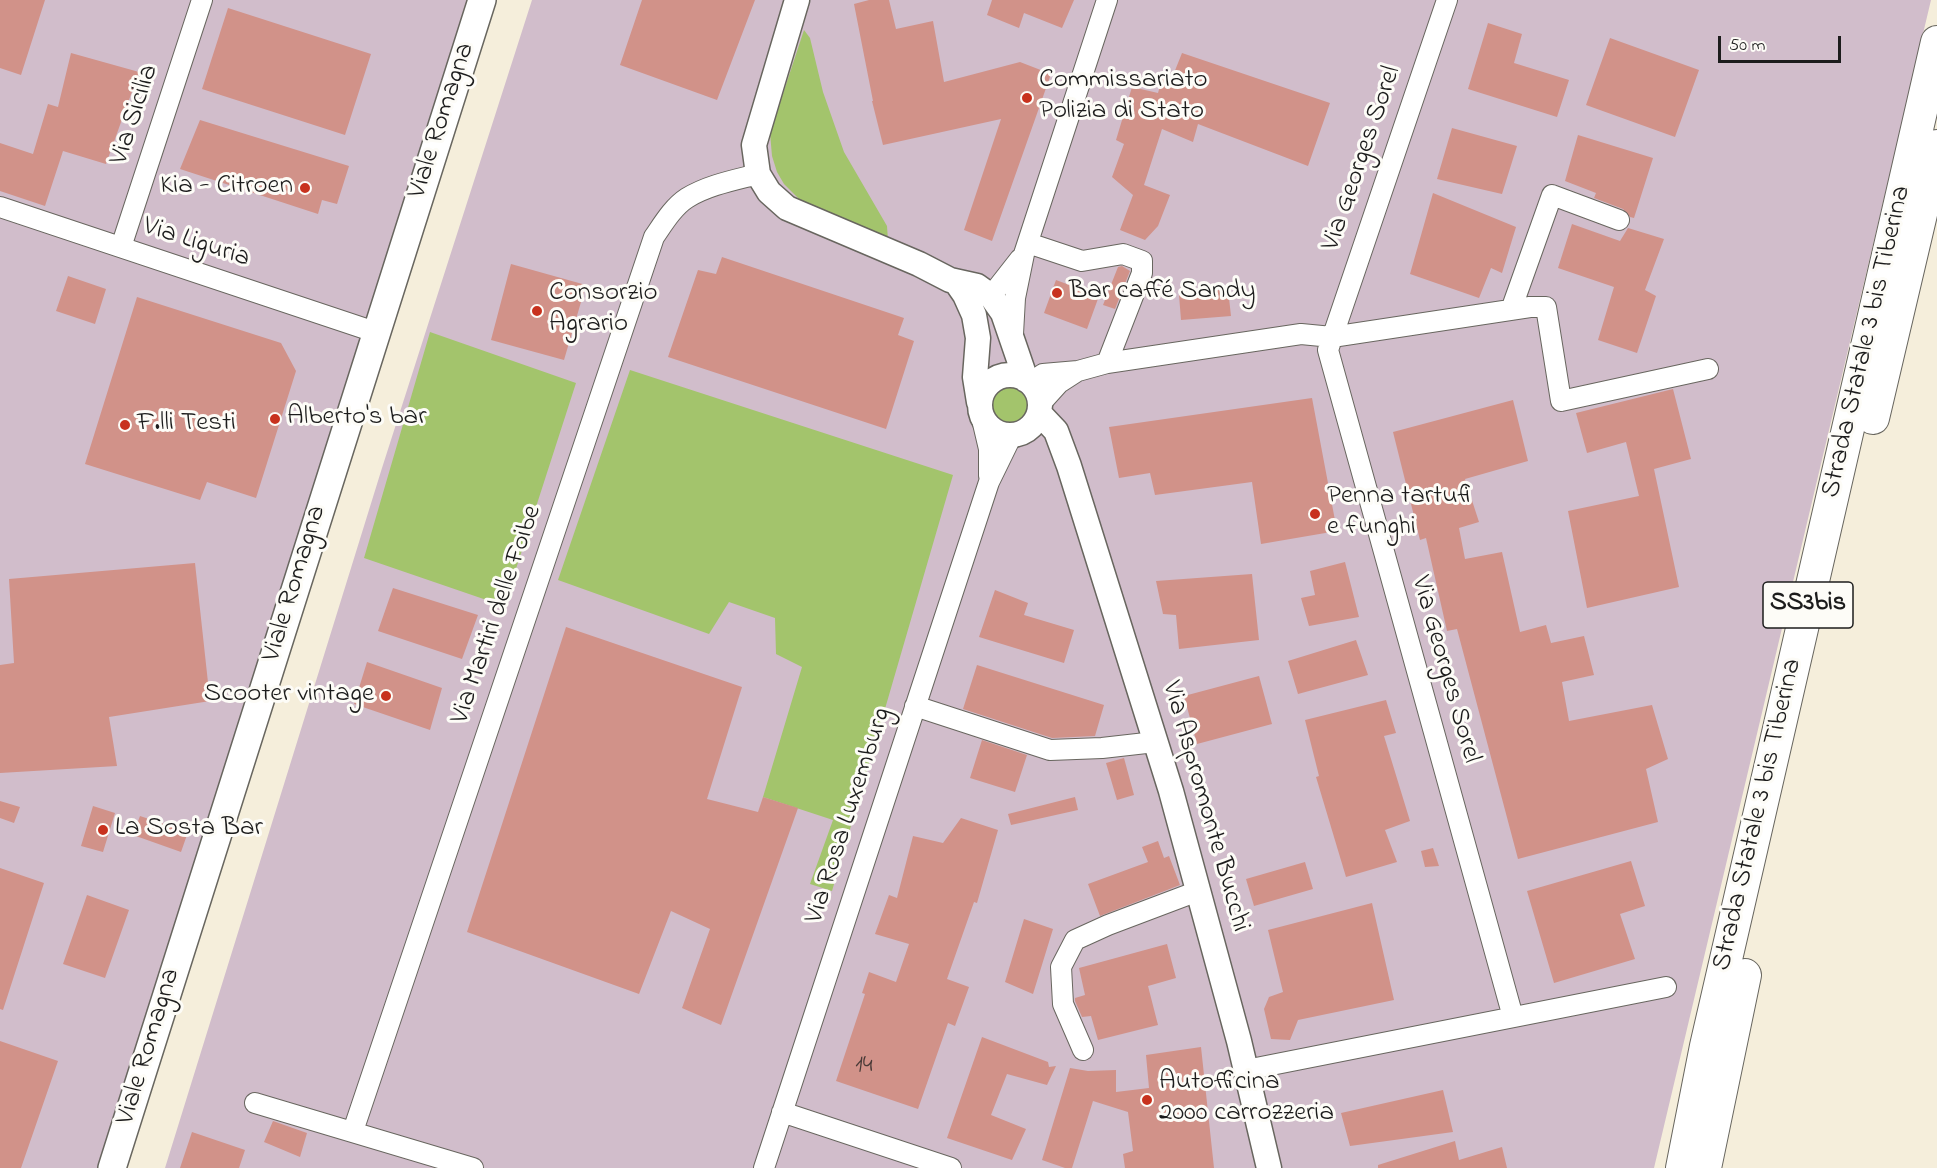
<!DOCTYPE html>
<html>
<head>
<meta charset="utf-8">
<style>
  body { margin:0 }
  #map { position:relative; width:1937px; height:1168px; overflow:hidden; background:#f5eedb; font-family:"Indie Flower",sans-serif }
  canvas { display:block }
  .scale { position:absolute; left:1718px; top:36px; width:123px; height:27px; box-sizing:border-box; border:3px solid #1c1c1c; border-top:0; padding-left:8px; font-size:18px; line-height:21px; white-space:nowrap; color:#1c1c1c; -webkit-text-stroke:4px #fdfcf7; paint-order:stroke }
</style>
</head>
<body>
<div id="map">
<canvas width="1937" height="1168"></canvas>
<div class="scale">50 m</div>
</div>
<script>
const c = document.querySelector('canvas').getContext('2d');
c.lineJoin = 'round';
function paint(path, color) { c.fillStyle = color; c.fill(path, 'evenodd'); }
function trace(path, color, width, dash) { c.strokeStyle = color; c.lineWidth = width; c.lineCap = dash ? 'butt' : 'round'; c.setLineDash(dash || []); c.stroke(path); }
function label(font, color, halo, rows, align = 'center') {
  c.font = font + ' "Indie Flower",sans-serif'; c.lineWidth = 6; c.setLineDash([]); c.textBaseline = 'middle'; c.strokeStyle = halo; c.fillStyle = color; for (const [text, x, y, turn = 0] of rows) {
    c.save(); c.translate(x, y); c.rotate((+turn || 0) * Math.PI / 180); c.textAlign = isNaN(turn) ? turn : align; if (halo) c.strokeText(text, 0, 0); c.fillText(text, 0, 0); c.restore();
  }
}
paint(new Path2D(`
  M0,0H478L100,1168H0Z
  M532,0H1931L1654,1168H165L382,468Z`), '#d1bdcb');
paint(new Path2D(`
  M804,30L810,38L823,92L844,152L887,226L888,240L802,202L784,184L777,172L772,156L770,133Z
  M430,332L576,383L504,606L364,558Z
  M630,370L953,475L832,891L810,884L833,820L763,797L802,667L776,654L775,618L729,602L709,634L558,580Z
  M991 405a20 20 0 1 1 40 0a20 20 0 1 1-40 0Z`), '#a3c46c');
paint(new Path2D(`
  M0,0H45L21,75L0,68Z
  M642,0H755L717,100L620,65Z
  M869,0H889L896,29L933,21L944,82L1020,62L1051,74L992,241L964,230L1001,119L883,145L872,101H873L854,4Z
  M992,0H1074L1062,28L1024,13L1019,28L987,15Z
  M228,8L371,54L345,135L202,89Z
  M1488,23L1522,34L1514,63L1569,80L1557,117L1468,89Z
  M1610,38L1699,70L1675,137L1586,105Z
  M71,53L139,72L106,164L63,151L45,206L0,191V143L33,154L48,104L58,107Z
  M1182,53L1330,103L1308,166L1198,124L1193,142L1162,129L1144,185L1170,195L1158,226L1145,240L1120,230L1133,195L1112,177L1124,144L1116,140L1132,87L1158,93L1163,75L1172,78Z
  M200,120L349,166L337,204L322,200L318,214L180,169Z
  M1452,128L1517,146L1502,194L1437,179Z
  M1578,135L1653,158L1634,218L1630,217L1623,209L1594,198L1596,193L1565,181Z
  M1433,193L1516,227L1502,273L1491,268L1479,298L1410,274Z
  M1572,224L1620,241L1628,228L1664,239L1645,290L1656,296L1637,353L1598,340L1614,287L1558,268Z
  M722,257L904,318L898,335L914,341L886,429L668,357L698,270L716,274Z
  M511,264L586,285L564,360L491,340Z
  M1122,266L1130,271L1115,309L1103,305L1118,267Z
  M68,276L106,289L95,324L56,311Z
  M1056,280L1099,296L1087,329L1044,313Z
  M1228,289L1231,316L1181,320L1179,295Z
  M137,297L281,343L296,371L256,498L207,482L200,500L85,464Z
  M1673,389L1691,459L1654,469L1679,587L1587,608L1568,511L1639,496L1626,442L1587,453L1576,413Z
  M1312,398L1337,531L1261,544L1252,482L1155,495L1150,473L1119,478L1109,427Z
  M1513,400L1528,461L1465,479L1479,522L1459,528L1465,559L1502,552L1520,632L1546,625L1551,643L1584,636L1594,675L1562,682L1569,721L1652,705L1668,759L1646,769L1658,822L1518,859L1457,629L1447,631L1426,538L1420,540L1393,432Z
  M1345,562L1359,617L1309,626L1301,598L1315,595L1310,571Z
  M195,563L210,701L109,717L117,766L0,773V665L14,663L9,579Z
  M1252,574L1259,640L1179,649L1176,615L1163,614L1156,581Z
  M393,588L478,615L462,659L378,631Z
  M995,590L1028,603L1024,615L1074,630L1064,663L979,637Z
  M566,627L742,687L707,799L758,812L763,797L798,808L721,1025L682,1008L710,929L671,911L639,994L467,932Z
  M1356,640L1368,675L1298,694L1288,661Z
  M367,662L442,688L430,730L354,704Z
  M977,665L1104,705L1095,736L1052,738L963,709Z
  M1259,676L1272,724L1197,744L1184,696Z
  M1386,700L1396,733L1384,736L1410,821L1385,830L1397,862L1346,877L1316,777L1319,776L1305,720Z
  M982,740L1027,755L1015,792L970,778Z
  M1124,758L1134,795L1117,800L1106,763Z
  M1075,797L1078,810L1011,825L1008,814Z
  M0,801L20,807L14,823L0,818Z
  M93,806L115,813L103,852L81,846Z
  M140,816L188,832L181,852L133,835Z
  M961,818L998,830L977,903L974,902L947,979L969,987L955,1026L948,1023L918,1109L836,1081L865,994L862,993L869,972L896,982L909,944L875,934L889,895L897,898L913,836L943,843Z
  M1158,841L1164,858L1169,856L1180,885L1100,916L1088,884L1148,862L1142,847Z
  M1433,848L1439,866L1425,867L1421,851Z
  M1631,861L1645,906L1620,914L1635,959L1554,983L1527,891Z
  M1305,862L1313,889L1254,906L1246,879Z
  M0,868L44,883L3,1010L0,1009Z
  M87,895L129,910L105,978L63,964Z
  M1372,903L1394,1000L1298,1020L1290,1040L1271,1039L1264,1009L1269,997L1283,992L1268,930Z
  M1024,919L1053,929L1033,994L1005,982Z
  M1167,944L1176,978L1148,986L1158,1025L1098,1040L1091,1016L1082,1017L1075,1001V998L1085,995L1079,968Z
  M982,1037L1048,1062L1049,1067L1056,1066L1047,1085L1007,1074L991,1115L1026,1129L1012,1160L947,1138Z
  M0,1041L58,1061L21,1168H0Z
  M1201,1047L1214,1168H1125L1123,1154L1133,1151L1128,1112L1093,1101L1072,1168H1065L1042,1160L1070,1068L1088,1071L1116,1070V1092L1149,1088L1146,1055Z
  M1443,1090L1453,1132L1350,1146L1341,1113Z
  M273,1121L307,1133L300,1157L264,1142Z
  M192,1132L245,1150L239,1168H180Z
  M1455,1141L1459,1160L1502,1147L1507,1168H1378V1165Z`), '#d19289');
const minor = new Path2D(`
  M1447,0L1328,350L1513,1017
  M0,207L375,332
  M1028,243L1082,261L1123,254L1142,261V273L1107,363
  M121,247L202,0
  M991,296L1020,259
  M1511,310L1552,195L1619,220
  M1013,334L1015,298L1024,254L1107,0
  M1030,383L1043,374L1078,371L1107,363L1301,334L1332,337L1530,307H1546L1561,401L1708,369
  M1040,404L1059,383L1076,372
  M981,415L989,449V476
  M915,706L1050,750L1102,748L1155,742
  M1083,1050L1063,1004L1061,967L1075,940L1108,925L1198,891
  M1246,1070L1666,987
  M255,1103L473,1168
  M782,1112L951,1168
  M353,1131L654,237C663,224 673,207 687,198C708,185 735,180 758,174
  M764,1168L989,482L1012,435`);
const tertiary = new Path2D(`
  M797,0L754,145L758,174L769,192L787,208L919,264L950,280L977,286L991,296L1003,313L1026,380
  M956,282L965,295L974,315L978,338L975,377L979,402
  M980 405a30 30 0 1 1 60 0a30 30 0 1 1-60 0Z
  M1039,413L1056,431L1069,466L1171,791L1239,1041L1269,1168`);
const secondary = new Path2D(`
  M112,1168L482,0`);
const trunk = new Path2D(`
  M1873,418L1937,146
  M1682,1168L1706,1046L1937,42
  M1705,1168L1745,975`);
trace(minor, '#68665f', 22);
trace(tertiary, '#68665f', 27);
trace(secondary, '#68665f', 30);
trace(trunk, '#68665f', 34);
trace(minor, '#fff', 20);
trace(tertiary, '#fff', 24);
trace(secondary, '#fff', 27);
trace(trunk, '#fff', 32);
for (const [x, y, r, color] of [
  [1027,98,6,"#c8321e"],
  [305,188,6,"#c8321e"],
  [1057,293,6,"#c8321e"],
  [537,311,6,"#c8321e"],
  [275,419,6,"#c8321e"],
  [125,425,6,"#c8321e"],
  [1315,514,6,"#c8321e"],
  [386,696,6,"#c8321e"],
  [103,830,6,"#c8321e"],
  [1147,1100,6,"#c8321e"]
]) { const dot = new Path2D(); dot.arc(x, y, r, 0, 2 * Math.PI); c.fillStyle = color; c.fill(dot); trace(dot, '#fdfcf7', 2); }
label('24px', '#493a37', null, [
  ["14",864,1067]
]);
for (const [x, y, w] of [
  [1808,605,90]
]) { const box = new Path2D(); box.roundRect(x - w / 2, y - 23, w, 46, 4.5); c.fillStyle = '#fdfcf7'; c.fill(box); trace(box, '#1c1c1c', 1.5); }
label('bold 26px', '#1c1c1c', null, [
  ["SS3bis",1808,605]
]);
label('27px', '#1c1c1c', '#fdfcf7', [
  ["Commissariato",1039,82],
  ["Polizia di Stato",1039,113],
  ["Kia - Citroen",293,188,"right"],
  ["Bar caffé Sandy",1069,293],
  ["Consorzio",549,295],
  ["Agrario",549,326],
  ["Alberto's bar",287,419],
  ["F.lli Testi",137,425],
  ["Penna tartufi",1327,498],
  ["e funghi",1327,529],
  ["Scooter vintage",374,696,"right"],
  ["La Sosta Bar",115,830],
  ["Autofficina",1159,1084],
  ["2000 carrozzeria",1159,1115]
], 'left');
label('27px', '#1c1c1c', '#fdfcf7', [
  ["Via Sicilia",136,115,-72],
  ["Viale Romagna",443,121,-72],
  ["Via Georges Sorel",1363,159,-71],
  ["Via Liguria",196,244,18],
  ["Strada Statale 3 bis Tiberina",1868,342,-77],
  ["Viale Romagna",296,584,-73],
  ["Via Martiri delle Foibe",498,615,-71],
  ["Via Georges Sorel",1444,670,74],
  ["Via Aspromonte Bucchi",1204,807,74],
  ["Strada Statale 3 bis Tiberina",1759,815,-77],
  ["Via Rosa Luxemburg",850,816,-72],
  ["Viale Romagna",150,1047,-73]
]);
</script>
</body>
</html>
